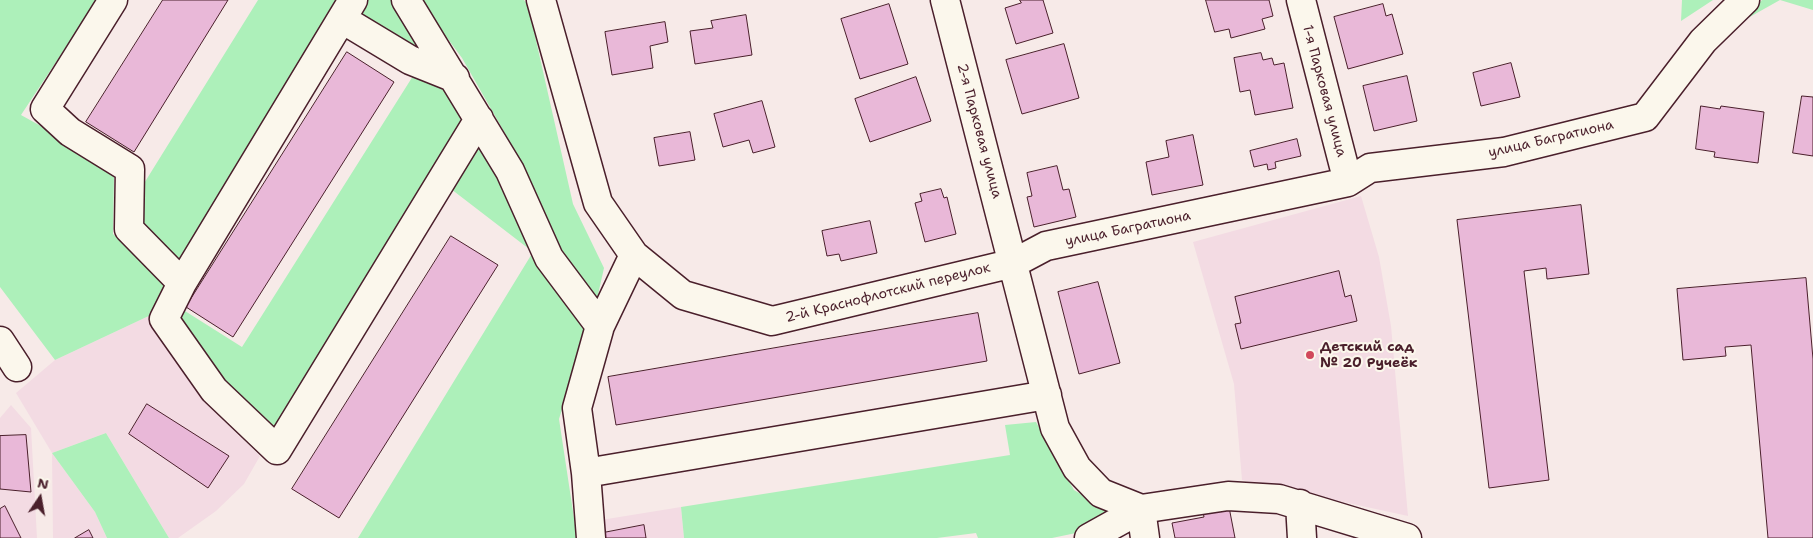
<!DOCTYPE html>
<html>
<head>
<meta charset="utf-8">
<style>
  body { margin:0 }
  #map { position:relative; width:1813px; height:538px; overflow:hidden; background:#f7eae8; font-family:"Shantell Sans",sans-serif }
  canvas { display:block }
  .north { position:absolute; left:15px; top:473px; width:50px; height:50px; -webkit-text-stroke:4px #fbf7ec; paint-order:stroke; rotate:12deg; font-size:14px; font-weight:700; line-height:20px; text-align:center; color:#4a1f2b }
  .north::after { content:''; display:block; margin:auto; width:18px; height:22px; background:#4a1f2b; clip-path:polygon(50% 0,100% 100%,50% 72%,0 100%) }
</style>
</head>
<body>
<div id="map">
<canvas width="1813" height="538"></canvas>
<div class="north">N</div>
</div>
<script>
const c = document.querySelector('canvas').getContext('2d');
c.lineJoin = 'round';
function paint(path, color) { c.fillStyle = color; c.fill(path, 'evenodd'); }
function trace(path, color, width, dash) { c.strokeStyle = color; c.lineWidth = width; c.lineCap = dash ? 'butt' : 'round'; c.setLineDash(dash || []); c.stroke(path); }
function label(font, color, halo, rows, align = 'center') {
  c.font = font + ' "Shantell Sans",sans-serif'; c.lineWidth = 4; c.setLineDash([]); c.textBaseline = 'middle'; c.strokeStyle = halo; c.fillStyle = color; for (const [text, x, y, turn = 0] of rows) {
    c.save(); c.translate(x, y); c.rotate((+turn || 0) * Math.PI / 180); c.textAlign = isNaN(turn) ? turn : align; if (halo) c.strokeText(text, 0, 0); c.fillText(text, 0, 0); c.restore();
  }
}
paint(new Path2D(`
  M1361,196L1379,257L1391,326L1408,516L1242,480L1234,384L1193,242Z
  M153,314L203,401L260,456L244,484L216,511L178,538H169L106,433L52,453L95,512L107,538H53L52,453L16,393L55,360Z
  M11,405L31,428L37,538H0V418Z
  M681,507L684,538H603L601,520Z`), '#f3dbe3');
paint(new Path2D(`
  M0,0H97L21,115L48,130L114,176L113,234L167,287L153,314L55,360L0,287Z
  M258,0H342L181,265L144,225L143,185Z
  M363,0H395L432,60L354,15Z
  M419,0H524L528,5L573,204L604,268L595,308L554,245L511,144L462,58Z
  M1682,0H1713L1681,21Z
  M1762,0H1813V10L1780,0L1739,23Z
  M413,76L450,91L464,119L276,435L218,383L171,319L177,306L242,347Z
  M479,139L588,326L559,419L577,538H358L533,252L451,189Z
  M1036,422L1074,490L1114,514L1076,533L1052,538H978L976,533L937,538H684L681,507L1010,455L1005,425Z
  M106,433L169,538H107L95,512L52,453Z`), '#adf0ba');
const building = new Path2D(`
  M163,0H228L134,152L86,122Z
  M1020,0H1043L1053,33L1016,44L1005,8L1021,3Z
  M1206,0H1269L1273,16L1262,19L1265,29L1231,38L1229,29L1215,32Z
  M889,4L908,64L860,79L841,19Z
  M1383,4L1386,16L1392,14L1403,54L1348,69L1334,17Z
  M746,15L752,55L695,64L690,31L713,28L711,21Z
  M665,22L668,42L650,46L653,68L612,75L605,32Z
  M1064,44L1079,98L1022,114L1006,60Z
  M347,52L394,82L233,337L186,307Z
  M1261,53L1263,60L1272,58L1274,65L1284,63L1293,108L1255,115L1250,90L1240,92L1234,58Z
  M1511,63L1520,97L1481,106L1473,73Z
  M1407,76L1417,121L1374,131L1363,86Z
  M916,77L931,121L870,142L855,99Z
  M1802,96L1813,97V156L1793,153Z
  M762,101L775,147L753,153L749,140L723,147L714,114Z
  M1701,106L1720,109L1721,106L1764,112L1758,163L1714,157L1715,152L1696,149Z
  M690,132L695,160L659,166L654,138Z
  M1193,135L1203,185L1152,195L1146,162L1169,157L1166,141Z
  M1297,139L1301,156L1275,162L1276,168L1268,170L1267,164L1254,167L1250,151Z
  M1057,166L1063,190L1069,189L1076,217L1034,227L1027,197L1032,196L1027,173Z
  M941,189L944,198L947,197L956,234L925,242L915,203L922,201L920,194Z
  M1581,205L1589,274L1547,279L1546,268L1524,271L1549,480L1489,488L1457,220Z
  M870,221L877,253L841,261L839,254L827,256L822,231Z
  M451,236L498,265L339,518L292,489Z
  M1339,271L1345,297L1351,295L1357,321L1241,349L1235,324L1241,323L1235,297Z
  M1806,278L1813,359V538H1768L1751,345L1725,347L1726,356L1683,360L1677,289Z
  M1098,282L1120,363L1079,374L1058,292Z
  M978,313L987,361L616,425L608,377Z
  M147,404L229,456L208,488L129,434Z
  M26,435L31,492L0,489V436Z
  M5,506L21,538H0V509Z
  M1229,507L1235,538H1175L1172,523L1204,517L1203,512Z
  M644,525L646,538H604L603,533Z
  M89,530L93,538H75Z`);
paint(building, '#e9b8d8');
trace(building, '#4a1f2b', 1);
const minor = new Path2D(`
  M113,0L45,109L70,132L130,169L129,229L182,283L353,0
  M406,0L510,171L549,258L600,326
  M541,0L598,203L634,255L683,295L772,321L1014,263L1046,246L1348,182L1370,168L1504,152L1645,117L1703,41L1745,0
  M945,0L1055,428L1077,468L1101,493L1141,509L1228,496L1279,499L1407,538
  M1301,0L1348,182
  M342,19L410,60L455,78
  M182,283L164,319L214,390L277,450L479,119
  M0,341L17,367
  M586,473L1047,395
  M1300,504L1302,538
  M591,538L586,473L577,408L600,326L634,255
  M1089,538L1141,509L1145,538`);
trace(minor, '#4a1f2b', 31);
trace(minor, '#fbf7ec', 28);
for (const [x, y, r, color] of [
  [1310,355,5,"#d1495b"]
]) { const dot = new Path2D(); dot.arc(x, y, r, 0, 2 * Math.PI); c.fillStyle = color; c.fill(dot); trace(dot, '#fbf7ec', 2); }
label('14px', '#4a1f2b', '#fbf7ec', [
  ["1-я Парковая улица",1324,91,75],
  ["2-я Парковая улица",979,131,75],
  ["улица Багратиона",1551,139,-13],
  ["улица Багратиона",1128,229,-12],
  ["2-й Краснофлотский переулок",888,293,-14]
]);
label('bold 14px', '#4a1f2b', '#fbf7ec', [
  ["Детский сад",1320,347],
  ["№ 20 Ручеёк",1320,363]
], 'left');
</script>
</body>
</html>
